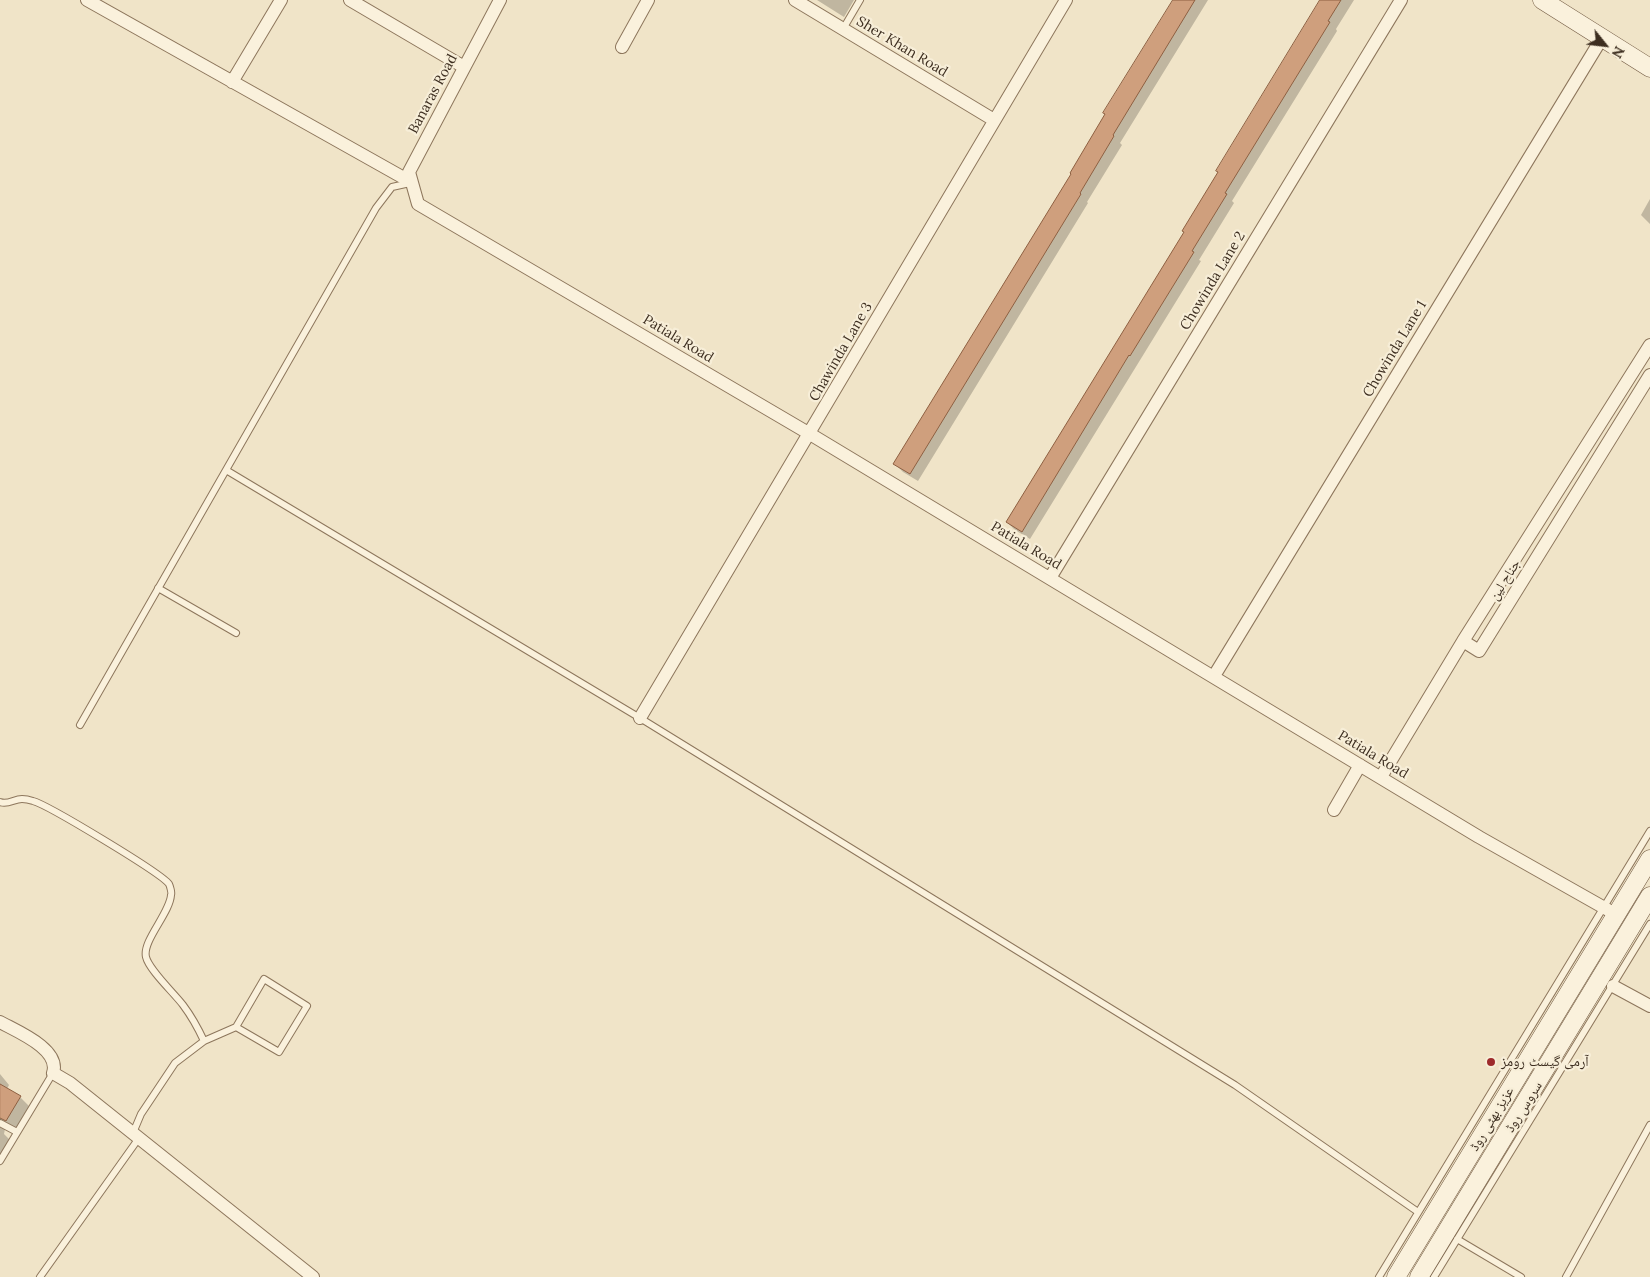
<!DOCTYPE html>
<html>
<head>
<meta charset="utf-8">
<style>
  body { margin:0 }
  #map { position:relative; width:1650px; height:1277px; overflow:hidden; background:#f0e4c8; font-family:Lora,serif }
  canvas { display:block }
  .north { position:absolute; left:1580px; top:20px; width:50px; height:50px; -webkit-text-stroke:4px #f7eed8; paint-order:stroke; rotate:119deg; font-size:14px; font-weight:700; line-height:20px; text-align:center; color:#3d2e20 }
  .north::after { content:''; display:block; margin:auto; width:18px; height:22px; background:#3d2e20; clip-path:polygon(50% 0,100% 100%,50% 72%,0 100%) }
</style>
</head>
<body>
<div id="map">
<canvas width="1650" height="1277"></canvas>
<div class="north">N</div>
</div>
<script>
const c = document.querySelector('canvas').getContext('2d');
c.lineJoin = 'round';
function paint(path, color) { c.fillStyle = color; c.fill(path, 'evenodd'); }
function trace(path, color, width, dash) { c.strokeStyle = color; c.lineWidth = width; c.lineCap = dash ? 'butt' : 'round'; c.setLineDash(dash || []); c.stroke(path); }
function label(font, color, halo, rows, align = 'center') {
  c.font = font + ' Lora,"Noto Naskh Arabic",serif'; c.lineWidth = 4.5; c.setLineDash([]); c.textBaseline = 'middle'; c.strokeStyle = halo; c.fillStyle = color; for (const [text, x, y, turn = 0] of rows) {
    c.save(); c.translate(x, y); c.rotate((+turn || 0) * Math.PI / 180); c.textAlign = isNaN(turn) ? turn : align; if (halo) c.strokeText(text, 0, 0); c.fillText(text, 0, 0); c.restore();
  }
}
paint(new Path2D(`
  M817,0H854L844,17Z
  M1174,0H1208L1120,143L1122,145L1087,202L1088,203L918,481L903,472L895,464L1073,174Z
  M1320,0H1354L1336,29L1337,31L1232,201L1234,203L1199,260L1201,261L1030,539L1015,530L1007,522L1185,232L1320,3Z
  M1650,199V224L1641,215Z
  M0,1074L9,1085L7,1089L20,1097L29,1106L16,1129L10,1127L5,1129L4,1134L10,1140L0,1157Z`), '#0003');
const building = new Path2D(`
  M1173,0H1195L1113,135L1114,136L1080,193L1081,194L910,474L893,464L1071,174L1070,173L1105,114L1103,113Z
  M1320,0H1341L1328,21L1330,22L1225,193L1227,194L1192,251L1194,252L1130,356L1129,355L1022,532L1006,522L1184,232L1182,231L1218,172L1216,171Z
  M0,1084L21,1096L6,1121L0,1118Z`);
paint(building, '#cf9f7d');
trace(building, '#8d5f41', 1);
const lane = new Path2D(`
  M843,29L860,0
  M226,470L640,718L1235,1085L1418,1212
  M158,588L236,633
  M80,725L376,208L392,187L410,183
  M0,802C8,805 14,799 22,799C25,799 30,800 33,801C48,805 161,873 169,884C170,886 172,893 171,895C170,913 142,941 146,957C149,970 174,993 183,1005C192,1017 198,1028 204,1041L175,1063L141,1114L133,1133
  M204,1041L236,1027L279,1052L307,1006L264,979L236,1027
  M0,1123L17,1132
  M0,1161L53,1073
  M1457,1239L1521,1277
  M40,1277L139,1138
  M1379,1277L1650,831
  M1434,1277L1650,924
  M1566,1277L1650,1125`);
const street = new Path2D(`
  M87,0L411,182
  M350,0L464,67
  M500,0L409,172L418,204L810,434L1479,837L1617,915
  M795,0L994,120
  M622,47L648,0
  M232,82L281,0
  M1050,578L1401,0
  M1463,641L1650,345
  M1214,676L1602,38
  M640,718L1066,0
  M1381,777L1463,641L1479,651L1650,375
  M1334,810L1360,765
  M1613,986L1650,1006
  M0,1022C16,1031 61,1049 53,1073L70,1083L313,1277`);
const secondary = new Path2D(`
  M1542,0L1650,68
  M1396,1277L1650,859
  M1419,1277L1650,896`);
trace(lane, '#8d765c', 8);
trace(street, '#8d765c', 14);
trace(secondary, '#6f573f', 19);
trace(lane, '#faf1dc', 6);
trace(street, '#faf1dc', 12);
trace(secondary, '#faf1dc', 18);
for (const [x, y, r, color] of [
  [1491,1062,5,"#9e2a2b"]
]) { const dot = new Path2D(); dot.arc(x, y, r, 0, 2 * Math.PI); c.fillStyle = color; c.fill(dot); trace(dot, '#f7eed8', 2); }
label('14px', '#3d2e20', '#f7eed8', [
  ["Sher Khan Road",902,47,31],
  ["Banaras Road",433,94,-62],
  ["Chowinda Lane 2",1213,281,-59],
  ["Patiala Road",678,339,31],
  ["Chowinda Lane 1",1395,349,-59],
  ["Chawinda Lane 3",841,352,-60],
  ["Patiala Road",1026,546,31],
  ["جناح لین",1505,580,-58],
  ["Patiala Road",1373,755,31],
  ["سروس روڈ",1524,1107,-58],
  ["عزیز بھٹی روڈ",1492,1119,-59]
]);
label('14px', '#3d2e20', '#f7eed8', [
  ["آرمی گیسٹ رومز",1501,1062]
], 'left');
</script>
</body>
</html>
